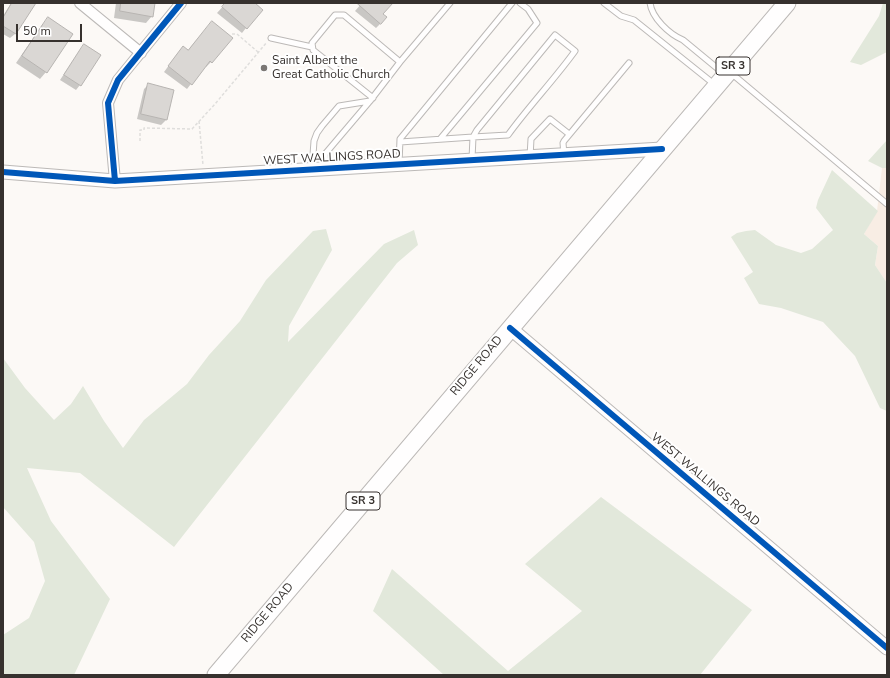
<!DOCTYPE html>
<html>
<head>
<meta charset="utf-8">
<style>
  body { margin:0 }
  #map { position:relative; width:890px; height:678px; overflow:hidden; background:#fcf9f6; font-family:"Nunito Sans",sans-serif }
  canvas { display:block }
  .frame { position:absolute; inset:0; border:4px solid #36312e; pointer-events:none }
  .scale { position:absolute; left:16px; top:24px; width:66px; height:18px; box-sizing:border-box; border:2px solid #36312e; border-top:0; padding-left:5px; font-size:12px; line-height:14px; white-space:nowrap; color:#36312e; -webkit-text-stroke:3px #fff; paint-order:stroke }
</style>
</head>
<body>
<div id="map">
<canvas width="890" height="678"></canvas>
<div class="frame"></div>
<div class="scale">50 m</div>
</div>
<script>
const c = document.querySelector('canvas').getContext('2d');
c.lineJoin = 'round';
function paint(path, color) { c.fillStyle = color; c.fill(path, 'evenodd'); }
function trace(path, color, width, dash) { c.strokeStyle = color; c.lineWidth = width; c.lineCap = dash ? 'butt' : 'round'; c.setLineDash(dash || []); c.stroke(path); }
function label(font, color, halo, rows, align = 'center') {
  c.font = font + ' "Nunito Sans",sans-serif'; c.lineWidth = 4; c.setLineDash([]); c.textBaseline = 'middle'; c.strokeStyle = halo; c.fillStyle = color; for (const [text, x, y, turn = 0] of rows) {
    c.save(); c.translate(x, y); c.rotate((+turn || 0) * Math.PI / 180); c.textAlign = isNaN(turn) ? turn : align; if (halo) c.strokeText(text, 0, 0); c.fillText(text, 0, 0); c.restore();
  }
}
paint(new Path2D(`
  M882,168H887V283L875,265L878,246L864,234L877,211Z`), '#f8ede4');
paint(new Path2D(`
  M883,3H887V52L861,65L850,62L879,16Z
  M887,140V168H882L868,161Z
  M832,170L878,211L864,234L878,246L875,265L887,283V411L880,408L855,356L823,322L781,308L759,304L744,278L753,272L731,237L737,233L746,231L755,230L776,245L801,253L812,249L833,230L816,208L818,200Z
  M326,229L332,250L289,326L288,342L384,244L414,230L418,245L397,263L174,547L80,473L27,468L51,521L110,599L74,675H3V635L29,618L45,581L34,542L3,507V358L25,388L54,420L71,404L83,386L104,421L123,448L144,420L187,384L209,355L240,321L266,280L313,231Z
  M601,497L752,610L700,675H444L373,611L392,569L508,671L582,611L525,564Z`), '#e2e8db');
paint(new Path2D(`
  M11,3H35L15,34L10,38L3,34V16Z
  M116,3H154L152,16L146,23L114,18Z
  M226,3H254L246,28L242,33L217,13Z
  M362,3H391L382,14L381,23L376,28L355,11Z
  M48,19L46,72L40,79L16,63L42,25Z
  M213,23L211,62L206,67L205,66L187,89L164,72L178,53L188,51Z
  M84,45L80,85L76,90L60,80L80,50Z
  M149,84L173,90L166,120L161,125L137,119L144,89Z`), '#0003');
const building = new Path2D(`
  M12,3H36L16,34L3,26V18Z
  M121,3H155L153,17L120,11Z
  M225,3H255L263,10L247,29L222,7Z
  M357,3H393L383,14L387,17L381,24Z
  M48,17L73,34L47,73L22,56Z
  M212,21L233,38L212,63L210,61L192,85L168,66L183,46L188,50Z
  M84,44L101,55L81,86L64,75Z
  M148,83L174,90L167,120L141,114Z`);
paint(building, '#dad7d4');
trace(building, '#b7b4b1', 1);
const service = new Path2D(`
  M604,3L621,16L634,20L714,84
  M650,3C652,18 669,34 683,40L723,73
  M555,35L575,51C554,80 529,106 508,135L473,137L477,130Z
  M271,38L312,47
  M731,73L887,204
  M373,98L313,50L312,43L335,15H344L400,62
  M440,139L537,23L528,9L520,3
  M400,142L473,137L472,159
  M564,155L563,143L564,141L629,63
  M530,157L531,139L550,119L569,134
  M399,164L400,139L512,3
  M326,168L325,154L370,101
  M312,169L314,141L317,133L322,126L339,106L370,101L400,62L450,3`);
const minor = new Path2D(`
  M80,3L141,53
  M115,181L108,103L118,80L181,3`);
const tertiary = new Path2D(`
  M3,172L115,181L662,149
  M510,328L887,648`);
const primary = new Path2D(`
  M216,675L787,3`);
trace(service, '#bcb9b7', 7);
trace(minor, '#bcb9b7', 12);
trace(tertiary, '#bcb9b7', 15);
trace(primary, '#bcb9b7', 19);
trace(new Path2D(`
  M232,34H237L258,52
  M199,121L203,165
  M140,141V130H144V128L192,129L215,104L267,42`), '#dfdedc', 1.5, [3, 2]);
trace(service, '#fffefe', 5);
trace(minor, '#fffefe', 10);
trace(tertiary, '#fffefe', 13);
trace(primary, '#fffefe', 17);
trace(new Path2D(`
  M3,172L115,181L662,149
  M115,181L108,103L118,80L181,3
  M510,328L887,648`), '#0057b8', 6);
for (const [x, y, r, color] of [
  [264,68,4,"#7b7774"]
]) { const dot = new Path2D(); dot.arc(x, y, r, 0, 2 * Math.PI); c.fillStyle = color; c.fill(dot); trace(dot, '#fff', 1.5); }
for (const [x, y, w] of [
  [733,66,34],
  [363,501,34]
]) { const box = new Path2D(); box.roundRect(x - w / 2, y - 9, w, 18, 3); c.fillStyle = '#fff'; c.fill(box); trace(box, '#36312e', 1); }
label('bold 11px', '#36312e', null, [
  ["SR 3",733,66],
  ["SR 3",363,501]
]);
label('12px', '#36312e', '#fff', [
  ["Saint Albert the",272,61],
  ["Great Catholic Church",272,75]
], 'left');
label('12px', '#36312e', '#fff', [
  ["WEST WALLINGS ROAD",332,158,-3],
  ["RIDGE ROAD",477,366,-50],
  ["WEST WALLINGS ROAD",705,480,40],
  ["RIDGE ROAD",268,613,-50]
]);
</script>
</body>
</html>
